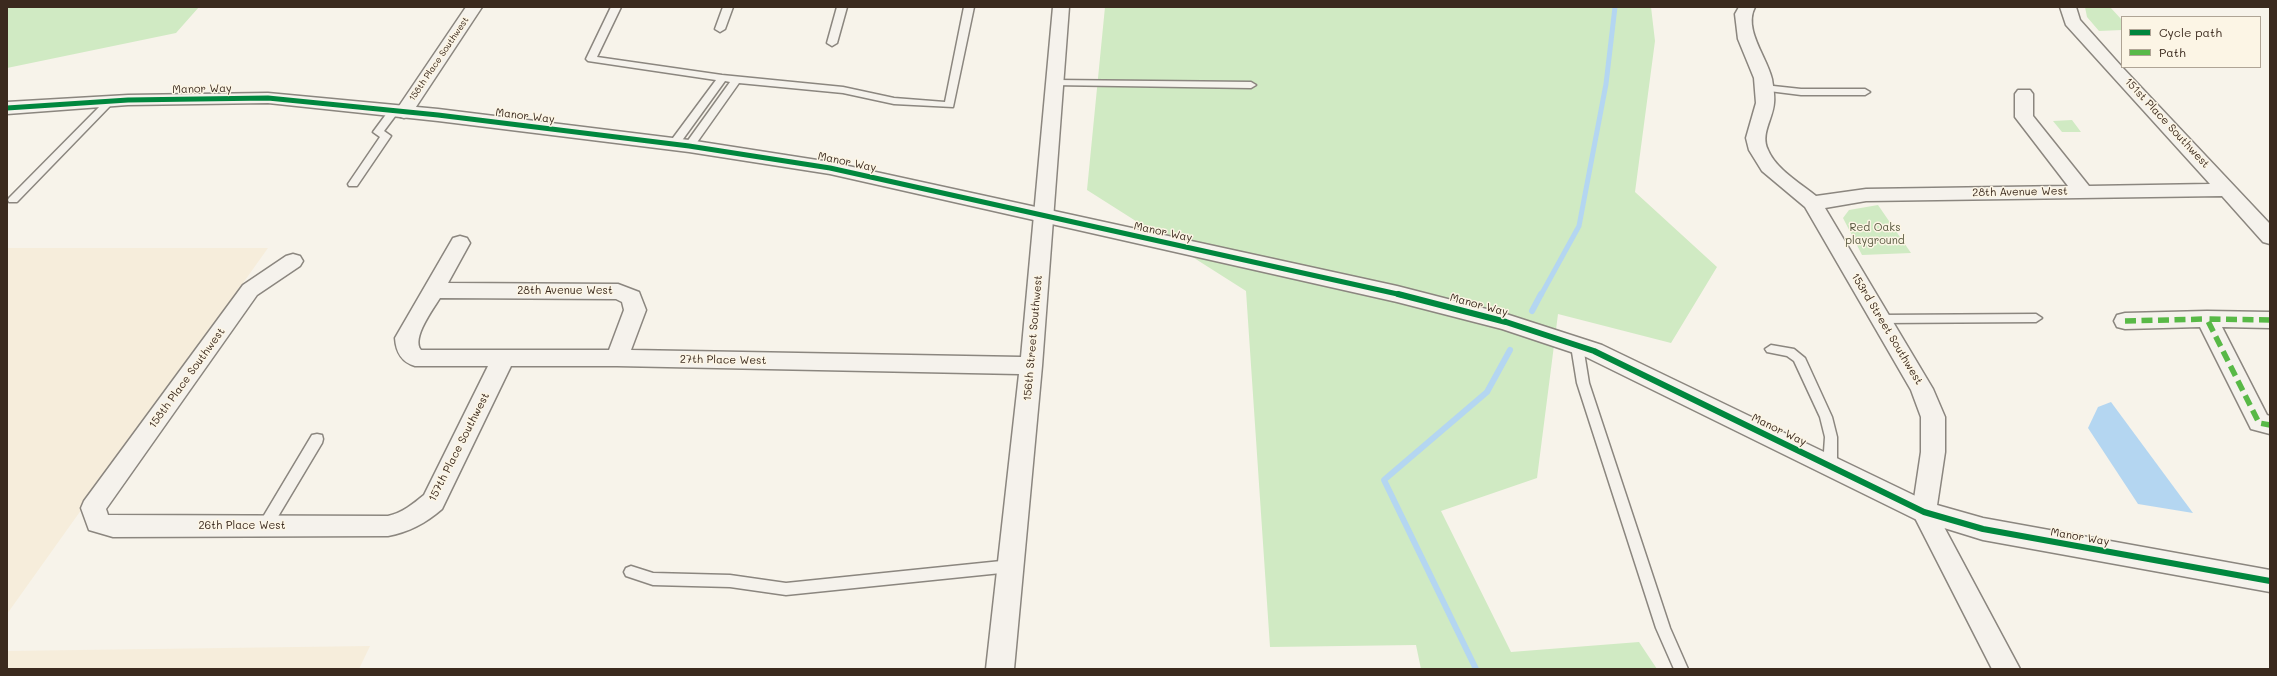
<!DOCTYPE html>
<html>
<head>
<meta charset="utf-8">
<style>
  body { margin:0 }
  #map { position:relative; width:2277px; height:676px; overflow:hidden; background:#f7f3ea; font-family:Mali,sans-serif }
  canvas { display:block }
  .frame { position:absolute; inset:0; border:8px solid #3b2a1e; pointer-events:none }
  .legend { position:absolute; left:2121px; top:16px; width:140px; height:52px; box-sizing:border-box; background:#fcf5e5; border:1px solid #afa495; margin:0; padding:5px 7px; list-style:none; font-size:12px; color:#3b2a1e }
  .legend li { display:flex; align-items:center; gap:8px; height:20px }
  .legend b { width:20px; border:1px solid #afa495 }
</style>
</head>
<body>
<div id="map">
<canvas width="2277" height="676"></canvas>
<div class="frame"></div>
<ul class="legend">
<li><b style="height:5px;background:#00873e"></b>Cycle path</li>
<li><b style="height:5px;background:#58b947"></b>Path</li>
</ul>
</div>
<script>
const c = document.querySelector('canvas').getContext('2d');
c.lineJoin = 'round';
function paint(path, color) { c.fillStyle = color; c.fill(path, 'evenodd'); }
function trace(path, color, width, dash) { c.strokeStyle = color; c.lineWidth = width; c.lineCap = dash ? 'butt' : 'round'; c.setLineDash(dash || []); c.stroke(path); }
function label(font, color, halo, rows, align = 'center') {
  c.font = font + ' Mali,sans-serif'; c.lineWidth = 3; c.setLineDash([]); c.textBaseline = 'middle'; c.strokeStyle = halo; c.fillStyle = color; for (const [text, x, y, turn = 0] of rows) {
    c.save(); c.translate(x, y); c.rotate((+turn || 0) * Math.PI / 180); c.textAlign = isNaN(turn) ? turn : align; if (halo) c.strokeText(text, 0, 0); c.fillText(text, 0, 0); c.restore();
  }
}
paint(new Path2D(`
  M7,248H268L7,614Z
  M370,646L359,669H7V651Z`), '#f6eddb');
paint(new Path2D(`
  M7,7H199L176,33L7,68Z
  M1105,7H1651L1655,41L1635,192L1717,267L1671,343L1558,314L1537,478L1441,511L1511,652L1639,642L1657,669H1421L1416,645L1270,647L1246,291L1087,190Z
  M2085,7H2110L2122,20V30L2099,31L2087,17Z
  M2072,120L2081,132H2062L2053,121Z
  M1878,205L1911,253L1862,255L1843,218L1849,210Z`), '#d0eac3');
paint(new Path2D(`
  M2111,402L2193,513L2138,504L2088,428L2098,407Z`), '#b4d6f1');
trace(new Path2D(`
  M1541,295L1579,226L1606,84L1615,7`), '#b4d6f1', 5);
trace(new Path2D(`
  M1532,311L1541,294
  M1476,669L1384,480L1487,392L1510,350`), '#b4d6f1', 6);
const lane = new Path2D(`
  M611,7H621L597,57L722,75L843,87L894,98L945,102L964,7H974L953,107L894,104L843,93L739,83L693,148L689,149L684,146L730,82L725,81L678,146H670L669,144L670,142L716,80L588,61L586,59Z
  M723,7H733L725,29L720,32L715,29Z
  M837,7H847L837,43L832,46L827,43Z
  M1055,80L1251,82L1256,85L1251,88L1052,85V81Z
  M1764,85L1801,89H1865L1870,92L1865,95H1801L1761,90L1759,88Z
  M109,99L112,100V104L17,202H9L8,200L9,198L106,100Z
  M394,108L399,111L384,131L391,136L357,186H349L348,184L380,137L373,132L390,109Z
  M2036,314L2042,318L2036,322L1881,323L1875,319L1881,315Z
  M1577,342L1583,346L1589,383L1670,628L1688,669H1674L1656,628L1577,383L1571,346Z
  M1771,345L1794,349L1805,358L1832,417L1837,437V467L1835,471L1830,472L1825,471L1823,467L1825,437L1820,417L1794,361L1787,356L1767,352L1765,349Z
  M317,434L322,435L323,439L322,443L270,530L265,532L260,530L258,526L260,522L312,435Z
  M1011,560L1016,562L1018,566L1016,570L1011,572L786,595L730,587L653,585L626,576L624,572L626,568L631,566L653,573L730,575L786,583Z`);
const street = new Path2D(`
  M466,7H482L410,116L404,118L398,116L395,112Z
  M1053,7H1069L1042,366L1014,669H986L1019,374L617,366H511L442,509C426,523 409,532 388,536L113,537L89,530L81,508L84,501L243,285L286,256L293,254L300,256L303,261L300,266L257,295L106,509L108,515L388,516C402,513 413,504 424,495L488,366H415C401,362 396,352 395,338L453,238L460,236L467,238L470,243L448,283L618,284L639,292L646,310L631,350L1021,357ZM440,298L616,299L622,302L624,310L609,350H421C411,339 433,309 440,298Z
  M1739,7H1755C1743,29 1767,57 1772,79C1773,86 1775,96 1774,103C1773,119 1760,134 1768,150C1776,169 1800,183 1816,196L1866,189L2068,186L2015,117V94L2018,90H2030L2033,94V116L2089,186L2210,184L2066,25L2060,7H2076L2080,20L2122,67L2270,224V244L2263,242L2222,196L1866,201L1825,208L1933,389L1945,417V452L1936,512L2020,669H1992L1912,512L1921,452V417L1911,390L1805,207L1762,171L1749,150L1746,138L1756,103L1754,78L1738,39L1735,14Z
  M2207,311L2270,312V328L2222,327L2267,415L2270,416V434L2251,429L2200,327L2125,329L2117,327L2114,321L2117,315L2125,313Z`);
const secondary = new Path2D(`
  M268,93L438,109L689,140L830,162L1397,286L1506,314L1602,345L1930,503L1983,518L2270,570V592L1983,540L1915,519L1586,357L1502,329L1397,302L830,174L689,152L438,121L268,103L128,105L7,114V102L128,95Z`);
trace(lane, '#8b867f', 3);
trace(street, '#8b867f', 3);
trace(secondary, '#8b867f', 3);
paint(lane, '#f5f2ec');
paint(street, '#f5f2ec');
paint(secondary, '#f5f2ec');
trace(new Path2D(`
  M2270,320L2207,319L2259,423L2270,425
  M2125,321L2207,319`), '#58b947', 5.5, [11, 5.5]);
trace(new Path2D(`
  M7,108L128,100L268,98L438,115L689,146L830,168L1402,295`), '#00873e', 5);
trace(new Path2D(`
  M1398,294L1506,322L1594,351L1924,512L1983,529L2270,581`), '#00873e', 6);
label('9px', '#3b2a1e', '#fcf5e5', [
  ["158th Place Southwest",439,59,-56]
]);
label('11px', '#3b2a1e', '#fcf5e5', [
  ["Manor Way",202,89,-1],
  ["Manor Way",525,116,7],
  ["151st Place Southwest",2167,123,47],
  ["Manor Way",847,162,12],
  ["28th Avenue West",2020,192,-1],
  ["Manor Way",1163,232,12],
  ["28th Avenue West",565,291],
  ["Manor Way",1479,305,15],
  ["153rd Street Southwest",1887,329,59],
  ["156th Street Southwest",1033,338,-85],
  ["27th Place West",723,360,1],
  ["158th Place Southwest",187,378,-54],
  ["Manor Way",1779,430,26],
  ["157th Place Southwest",459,447,-63],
  ["26th Place West",242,526],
  ["Manor Way",2080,537,10]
]);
label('11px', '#58583f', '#fcf5e5', [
  ["Red Oaks",1875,228],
  ["playground",1875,241]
]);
</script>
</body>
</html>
